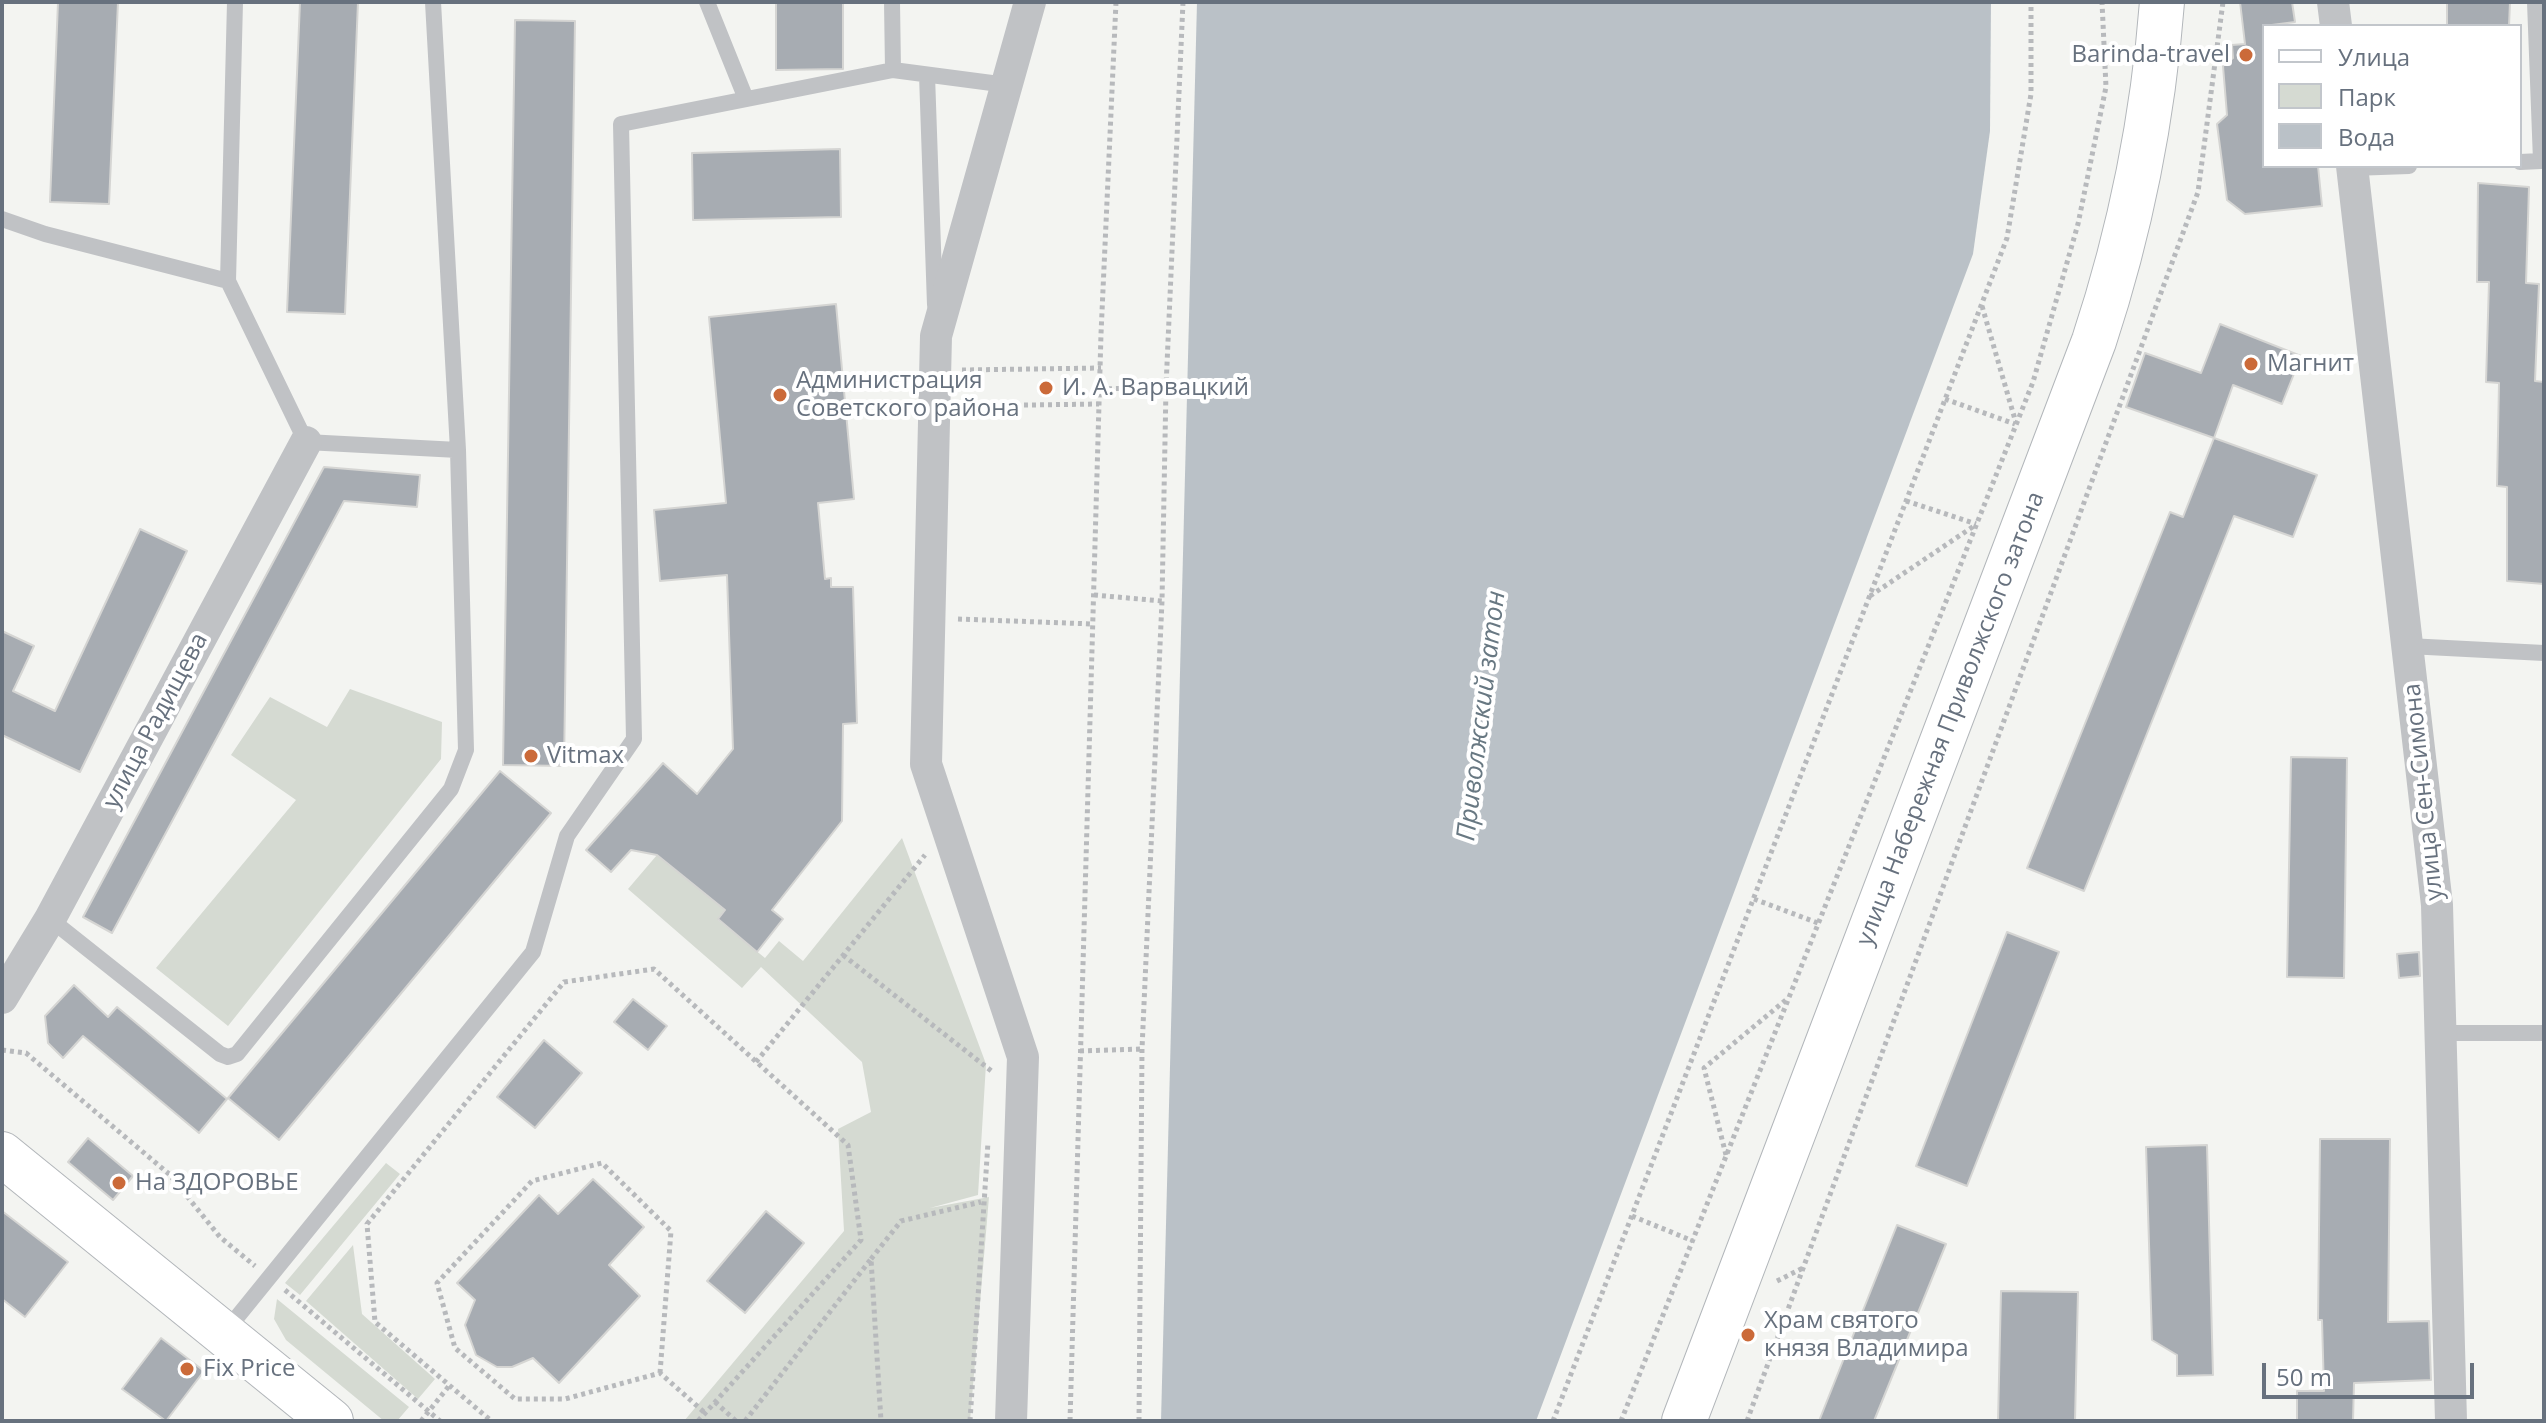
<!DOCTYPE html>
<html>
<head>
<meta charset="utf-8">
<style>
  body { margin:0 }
  #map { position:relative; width:2546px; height:1423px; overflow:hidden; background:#f3f4f1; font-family:"Open Sans",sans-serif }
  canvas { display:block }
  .frame { position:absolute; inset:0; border:4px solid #67717e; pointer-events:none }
  .legend { position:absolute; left:2262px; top:24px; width:260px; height:144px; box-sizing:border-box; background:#fff; border:2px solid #c2c6cb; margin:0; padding:10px 14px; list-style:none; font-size:24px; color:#67717e }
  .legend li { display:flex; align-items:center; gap:16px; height:40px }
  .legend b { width:40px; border:2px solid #c2c6cb }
  .scale { position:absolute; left:2262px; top:1363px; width:212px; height:36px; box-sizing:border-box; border:4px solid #67717e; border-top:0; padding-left:10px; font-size:24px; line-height:28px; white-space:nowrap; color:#67717e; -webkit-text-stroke:6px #fff; paint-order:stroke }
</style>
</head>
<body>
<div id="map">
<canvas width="2546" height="1423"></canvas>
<div class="frame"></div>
<ul class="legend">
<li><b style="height:10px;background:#fff"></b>Улица</li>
<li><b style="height:22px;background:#d5dad2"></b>Парк</li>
<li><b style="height:22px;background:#bac1c7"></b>Вода</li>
</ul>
<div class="scale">50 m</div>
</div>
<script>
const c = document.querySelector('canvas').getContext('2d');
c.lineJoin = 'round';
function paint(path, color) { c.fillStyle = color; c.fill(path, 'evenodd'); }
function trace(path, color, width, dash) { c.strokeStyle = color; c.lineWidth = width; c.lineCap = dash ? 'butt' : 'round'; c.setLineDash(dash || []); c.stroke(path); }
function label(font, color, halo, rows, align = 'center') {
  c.font = font + ' "Open Sans",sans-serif'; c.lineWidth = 8; c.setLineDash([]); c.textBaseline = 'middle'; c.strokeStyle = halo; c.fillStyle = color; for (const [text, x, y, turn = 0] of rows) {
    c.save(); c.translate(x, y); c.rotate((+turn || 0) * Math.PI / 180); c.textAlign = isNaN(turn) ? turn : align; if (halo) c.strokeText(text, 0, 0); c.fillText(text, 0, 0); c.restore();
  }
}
paint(new Path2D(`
  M350,689L442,722L441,759L228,1026L156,968L296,800L231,755L270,697L327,727Z
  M902,838L986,1064L978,1195L930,1208L989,1197L970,1421H684L844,1231L838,1129L871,1112L862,1062L761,967L742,988L628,889L657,855L725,910L718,920L765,958L779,941L803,961Z
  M386,1163L400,1174L300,1295L285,1283Z
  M353,1245L362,1314L435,1379L418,1399L306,1301Z
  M277,1299L409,1407L397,1421H384L286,1340L274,1319Z`), '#d5dad2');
paint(new Path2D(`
  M1197,2H1991L1990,131L1973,254L1536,1421H1161Z`), '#bac1c7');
const building = new Path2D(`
  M58,2H118L109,204L50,202Z
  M300,2H358L345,314L287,312Z
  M776,2H843V69L776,70Z
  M2240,2H2292L2295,22L2264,26V166H2318L2322,206L2245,214L2227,200L2217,124L2227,115L2223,66L2233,58L2232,45L2245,44Z
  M2447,2H2510L2509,26H2447Z
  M515,20L575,21L564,766L503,765Z
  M840,149L841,217L693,220L692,153Z
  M2478,183L2529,187L2526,283L2539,284L2535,381L2544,382V584L2507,581V487L2497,486L2499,383L2486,382L2489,282H2477Z
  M836,304L854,499L818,503L825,579L831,578V587H853L857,723L843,724L842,821L772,910L783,919L757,952L718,919L725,910L657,855L631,850L611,872L586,850L663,763L697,794L733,749L727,575L660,581L654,510L726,503L709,317Z
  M2220,324L2301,356L2282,404L2233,385L2214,438L2126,407L2145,353L2201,373Z
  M2214,438L2317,475L2293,537L2234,516L2084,891L2027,868L2170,512L2183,517Z
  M324,467L420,475L417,507L344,501L112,933L83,917Z
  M140,529L187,551L80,772L2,735V631L34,646L13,691L55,711Z
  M2291,757L2347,758L2344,978L2287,977Z
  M500,771L551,813L279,1140L228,1098Z
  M2007,932L2059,952L1967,1186L1916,1166Z
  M2419,952L2420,976L2399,978L2397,954Z
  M74,985L108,1017L117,1007L227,1099L199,1133L83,1036L63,1058L48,1043L45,1016Z
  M633,999L667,1026L648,1050L614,1022Z
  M544,1040L582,1073L535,1128L497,1097Z
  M88,1138L133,1176L113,1200L68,1162Z
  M2320,1139H2390L2388,1322L2429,1321L2431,1380L2354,1383L2353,1421H2297V1391H2324L2322,1320H2318Z
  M2207,1145L2213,1375L2177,1376V1355L2152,1340L2146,1147Z
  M593,1179L644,1227L609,1265L640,1296L559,1383L533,1358L512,1367H497L476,1355L465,1325L475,1300L457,1283L539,1195L558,1214Z
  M2,1211L68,1262L25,1317L2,1299Z
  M766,1211L804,1243L745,1313L707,1281Z
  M1897,1225L1946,1244L1874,1421H1819Z
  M2001,1291L2078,1292L2075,1421H1998Z
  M161,1338L204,1371L166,1421L122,1389Z`);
paint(building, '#a7acb2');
trace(building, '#d5d5d3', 2);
const secondary = new Path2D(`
  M2,1154L331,1421
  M1684,1421L2094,341C2131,229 2153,119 2162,2`);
trace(secondary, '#b2b6ba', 46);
trace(new Path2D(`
  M1982,306L2016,423
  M962,370L1101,368
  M1100,389L1166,387
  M1945,399L2015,424
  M960,406L1099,404
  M1906,501L1976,524
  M1094,595L1162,601
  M1870,596L1974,526
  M958,619L1093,624
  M1754,899L1818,923
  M843,955L994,1073
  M2,1050L26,1053L169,1174L220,1237L255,1266
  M1080,1051L1142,1049
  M756,1062L925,855
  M1726,1155L1704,1068L1787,999
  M1632,1216L1693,1241
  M871,1259L901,1221L981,1202
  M1777,1281L1803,1268
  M285,1290L440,1421
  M660,1373L671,1231L602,1163L532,1181L437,1283L455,1348L515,1399H565L660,1373L705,1413
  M715,1402L736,1421
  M489,1419L375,1322L367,1224L564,982L654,969L848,1145L861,1240L698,1421
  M421,1421L449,1386
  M745,1421L871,1259L881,1421
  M970,1421L988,1142
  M1070,1421L1101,334L1116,2
  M1139,1421L1142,1049L1162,601L1166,387L1183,2
  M1553,1421L2007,238L2031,94V2
  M1621,1421L2033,382L2078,224L2106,87L2102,2
  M1747,1421L2198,192L2223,2`), '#b7b9bc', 5, [4, 4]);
trace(new Path2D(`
  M433,2L458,450
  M707,2L746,99
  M892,2L893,70L1007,85
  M927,75L935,305
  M2520,162L2541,161L2535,2
  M2352,168L2409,166
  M2,219L45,234L228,281L235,2
  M2408,646L2544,653
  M50,919L220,1054L228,1057L237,1054L451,789L466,750L458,450L306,442L228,281
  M2440,1033H2544
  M225,1332L533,952L567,836L634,739L621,124L893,70`), '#c0c2c5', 16);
trace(new Path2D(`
  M2333,2L2336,26
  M2352,166L2437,905L2451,1421
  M2,998L50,919L306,442
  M1011,1421L1023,1057L926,764L936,336L1030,2`), '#c0c2c5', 32);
trace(secondary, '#fff', 44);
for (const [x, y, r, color] of [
  [2246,55,8,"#cb6a39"],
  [2251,364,8,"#cb6a39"],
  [1046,388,8,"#cb6a39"],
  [780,395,8,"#cb6a39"],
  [531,756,8,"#cb6a39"],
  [119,1183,8,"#cb6a39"],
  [1748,1335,8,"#cb6a39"],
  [187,1369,8,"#cb6a39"]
]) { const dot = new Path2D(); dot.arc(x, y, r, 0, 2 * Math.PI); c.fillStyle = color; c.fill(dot); trace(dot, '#fff', 3); }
label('24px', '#67717e', '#fff', [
  ["Barinda-travel",2230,55,"right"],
  ["Магнит",2267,364],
  ["Администрация",796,381],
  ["Советского района",796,409],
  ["И. А. Варвацкий",1062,388],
  ["Vitmax",547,756],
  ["На ЗДОРОВЬЕ",135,1183],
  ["Храм святого",1764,1321],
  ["князя Владимира",1764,1349],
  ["Fix Price",203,1369]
], 'left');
label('24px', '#67717e', '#fff', [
  ["улица Набережная Приволжского затона",1951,719,-69],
  ["улица Радищева",156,721,-62],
  ["улица Сен-Симона",2424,792,-96]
]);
label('italic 26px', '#687882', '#fff', [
  ["Приволжский затон",1482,716,-83]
]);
</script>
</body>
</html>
